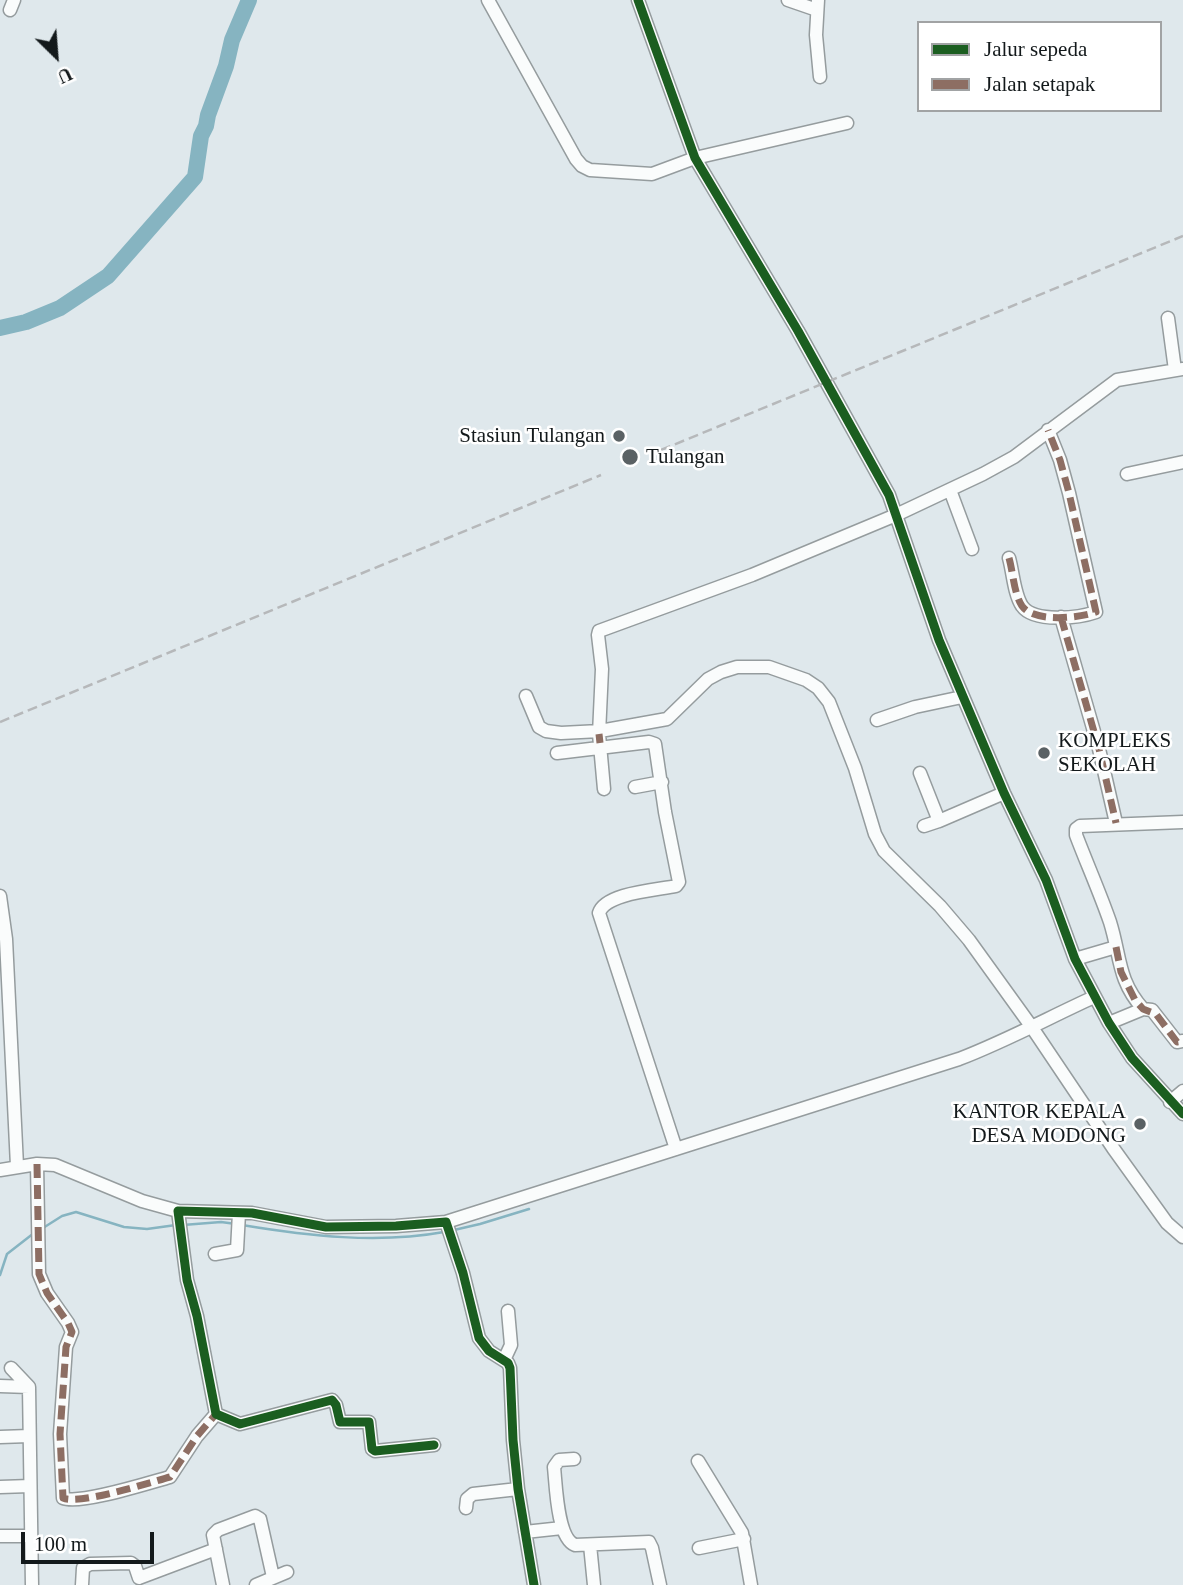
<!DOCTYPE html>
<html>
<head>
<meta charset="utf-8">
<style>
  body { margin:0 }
  #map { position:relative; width:1183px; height:1585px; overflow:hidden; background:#dfe8ec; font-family:Georgia,serif }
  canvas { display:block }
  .legend { position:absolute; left:917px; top:21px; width:245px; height:91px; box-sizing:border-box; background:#fff; border:2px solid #a1a3a4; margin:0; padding:9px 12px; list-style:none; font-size:21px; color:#13191b }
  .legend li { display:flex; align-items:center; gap:14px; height:35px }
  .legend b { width:35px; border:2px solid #a1a3a4 }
  .north { position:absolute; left:21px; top:21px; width:70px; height:70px; -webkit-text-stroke:5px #fff; paint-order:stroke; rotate:155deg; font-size:19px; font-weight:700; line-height:28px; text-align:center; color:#13191b }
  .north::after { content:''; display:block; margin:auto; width:24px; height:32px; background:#13191b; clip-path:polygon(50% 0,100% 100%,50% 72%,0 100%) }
  .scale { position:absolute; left:21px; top:1532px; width:133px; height:32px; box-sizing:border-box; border:4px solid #13191b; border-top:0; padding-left:9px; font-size:21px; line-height:24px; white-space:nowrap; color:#13191b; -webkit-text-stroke:5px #fff; paint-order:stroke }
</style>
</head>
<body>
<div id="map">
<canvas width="1183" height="1585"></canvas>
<ul class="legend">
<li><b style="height:9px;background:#1b5e20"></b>Jalur sepeda</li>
<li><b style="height:9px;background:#8d6e63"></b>Jalan setapak</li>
</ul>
<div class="north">U</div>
<div class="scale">100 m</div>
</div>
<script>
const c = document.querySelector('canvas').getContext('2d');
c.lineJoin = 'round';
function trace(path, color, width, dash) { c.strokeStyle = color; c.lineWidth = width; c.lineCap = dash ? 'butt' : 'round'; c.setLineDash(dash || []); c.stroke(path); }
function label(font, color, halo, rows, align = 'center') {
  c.font = font + ' Georgia,serif'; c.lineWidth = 5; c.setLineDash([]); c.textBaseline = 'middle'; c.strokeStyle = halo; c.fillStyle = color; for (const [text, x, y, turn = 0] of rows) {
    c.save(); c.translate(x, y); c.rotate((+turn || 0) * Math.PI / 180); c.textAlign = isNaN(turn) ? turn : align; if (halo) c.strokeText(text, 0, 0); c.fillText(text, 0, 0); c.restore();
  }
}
trace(new Path2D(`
  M183,1225L221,1222L236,1224
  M242,1225C308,1236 378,1244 444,1232
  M43,1228L62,1216L76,1212L124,1227L147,1229L176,1225
  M454,1230L480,1224L529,1209
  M0,1275L7,1254L34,1233`), '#86b4c1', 2.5);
trace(new Path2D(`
  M0,328L26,322L60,308L108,276L195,177L201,136L206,126L208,115L226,66L232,40L249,0`), '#86b4c1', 16);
const minor = new Path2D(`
  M488,0L576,159L582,166L590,170L652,174L695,158L847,123
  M638,0L695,158L798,331L889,495L939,640L1004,793L1046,880L1075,959L1109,1023L1132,1058L1183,1114
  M788,0L817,10
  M818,0L816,35L820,77
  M10,10L14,0
  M1168,318L1175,370
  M1127,474L1183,462
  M950,490L972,549
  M1009,558C1013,572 1014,594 1022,606C1034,623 1079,618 1096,612L1069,493L1060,460L1048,430
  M1061,617L1099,749L1116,823
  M526,696L539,727L546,731L561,733L600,731L667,719L708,679L721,672L737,667H769L806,680L818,688L829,702L855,768L875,834L884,851L940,906L969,940L1031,1026L1113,1148L1167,1223L1183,1237
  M877,720L915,707L962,697
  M557,753L649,742L655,744L665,812L679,882L676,886C657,890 605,893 599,913L676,1149
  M920,773L939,821L1004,793
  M635,787L662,782
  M604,789L599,734L602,669L598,635L599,631L752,575L896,515L983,474L1014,457L1117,380L1183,369
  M924,826L939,821
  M0,896L6,939L17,1166
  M1075,959L1116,947
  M1143,1009C1117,979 1121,957 1110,922C1100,893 1087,864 1076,835V829L1080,826L1183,822
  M1109,1023L1143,1009L1152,1010L1177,1042L1183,1041
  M1170,1102L1183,1091
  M37,1164L39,1274L47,1293L68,1323L72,1332L66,1347L60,1434L63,1498C80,1505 148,1483 170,1477L197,1436L216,1414
  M0,1170L37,1164L55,1165L142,1201L178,1211
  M446,1222L959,1059C1006,1041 1048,1018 1094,997
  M215,1254L237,1250L239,1213
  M504,1360L511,1345L508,1311
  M11,1368L29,1387L32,1585
  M0,1386L29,1387
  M0,1437L29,1436
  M434,1445L375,1451L372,1449L369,1422H340L336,1405L332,1400L240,1424L216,1414L197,1316L187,1280L178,1211L252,1213L326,1227L396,1226L446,1222L463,1273L479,1338L489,1351L508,1363L510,1368L513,1440L518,1489L534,1585
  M574,1459L559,1460L554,1467C556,1485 557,1538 575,1545L649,1542L652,1548L660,1585
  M698,1461L742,1533L751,1585
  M0,1487L30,1486
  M466,1508L467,1499L473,1494L518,1489
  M525,1532L562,1528
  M0,1536H31
  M590,1545L594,1585
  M699,1548L744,1539
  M82,1585L83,1568L90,1564L131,1563L135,1566L139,1578L216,1549
  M223,1585L213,1535L218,1530L255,1516L260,1519L273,1577
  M256,1585L287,1572`);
trace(minor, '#959c9e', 15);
trace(minor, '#fafcfc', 12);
trace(new Path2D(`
  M661,450L1183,236
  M0,722L601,475`), '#b6b8ba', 2.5, [10, 5]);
trace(new Path2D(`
  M1009,558C1013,572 1014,594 1022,606C1034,623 1079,618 1096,612L1069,493L1060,460L1048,430
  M1061,617L1099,749L1116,823
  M599,734L600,743
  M1116,947L1121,972L1135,1000L1143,1009L1156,1014L1177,1042L1183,1041
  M37,1164L39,1274L47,1293L68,1323L72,1332L66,1347L60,1434L63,1498C80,1505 148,1483 170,1477L197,1436L216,1414`), '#8d6e63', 7, [14, 7]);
trace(new Path2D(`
  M638,0L695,158L798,331L889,495L939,640L1004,793L1046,880L1075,959L1109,1023L1132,1058L1183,1114
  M434,1445L375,1451L372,1449L369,1422H340L336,1405L332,1400L240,1424L216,1414L197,1316L187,1280L178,1211L252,1213L326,1227L396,1226L446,1222L463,1273L479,1338L489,1351L508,1363L510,1368L513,1440L518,1489L534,1585`), '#1b5e20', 9);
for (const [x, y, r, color] of [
  [619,436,7,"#5a6164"],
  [630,457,9,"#5a6164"],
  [1044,753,7,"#5a6164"],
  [1140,1124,7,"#5a6164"]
]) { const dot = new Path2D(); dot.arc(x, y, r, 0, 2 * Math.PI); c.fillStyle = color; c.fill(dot); trace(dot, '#fff', 2.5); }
label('21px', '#13191b', '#fff', [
  ["Stasiun Tulangan",605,436],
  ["Tulangan",646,457,"left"],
  ["KOMPLEKS",1058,741,"left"],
  ["SEKOLAH",1058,765,"left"],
  ["KANTOR KEPALA",1126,1112],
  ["DESA MODONG",1126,1136]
], 'right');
</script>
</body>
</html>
